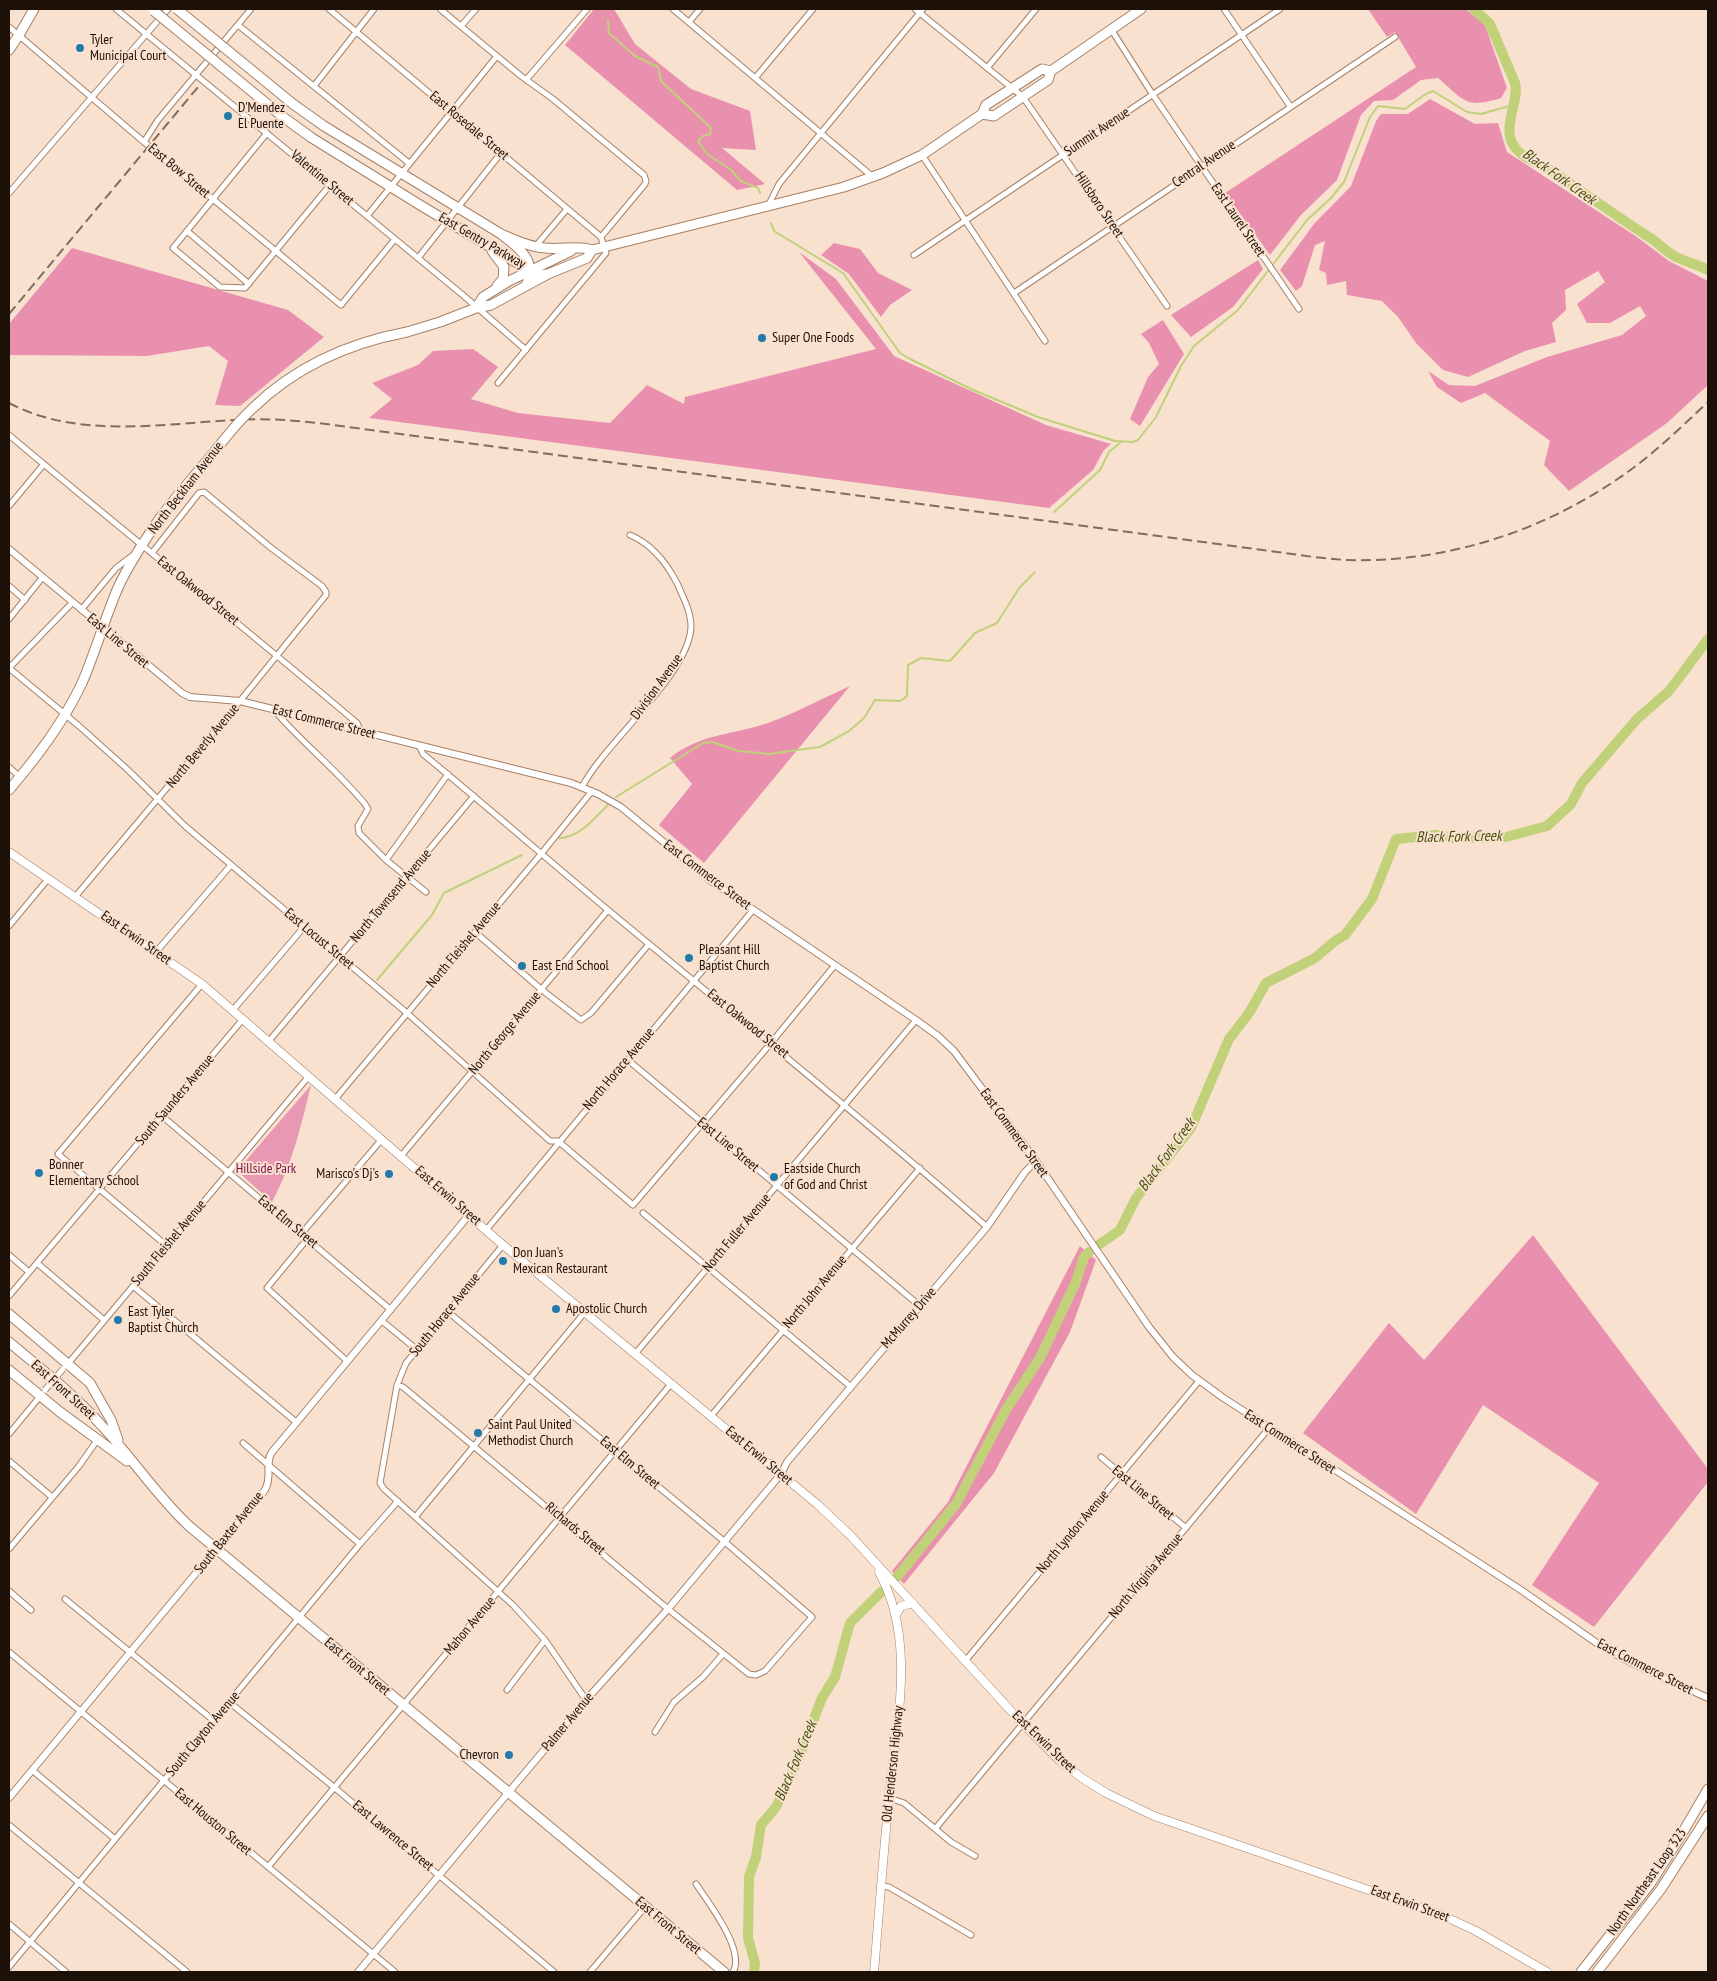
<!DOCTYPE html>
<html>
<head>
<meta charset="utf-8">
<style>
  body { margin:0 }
  #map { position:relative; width:1717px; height:1981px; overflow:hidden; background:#f9e1d0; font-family:"PT Sans Narrow",sans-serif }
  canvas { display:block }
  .frame { position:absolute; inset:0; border:10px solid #1d1006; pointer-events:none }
</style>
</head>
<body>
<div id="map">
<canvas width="1717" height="1981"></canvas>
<div class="frame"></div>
</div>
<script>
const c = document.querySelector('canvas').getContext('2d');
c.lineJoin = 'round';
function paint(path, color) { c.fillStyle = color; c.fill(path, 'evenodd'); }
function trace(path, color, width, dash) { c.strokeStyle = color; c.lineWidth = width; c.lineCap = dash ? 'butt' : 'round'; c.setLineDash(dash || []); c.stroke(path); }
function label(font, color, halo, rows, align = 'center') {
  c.font = font + ' "PT Sans Narrow",sans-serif'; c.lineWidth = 4; c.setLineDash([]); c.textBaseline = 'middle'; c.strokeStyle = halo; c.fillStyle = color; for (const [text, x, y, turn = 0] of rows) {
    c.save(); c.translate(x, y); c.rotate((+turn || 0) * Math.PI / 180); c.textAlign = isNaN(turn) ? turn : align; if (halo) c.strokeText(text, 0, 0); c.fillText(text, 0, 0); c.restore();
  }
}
paint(new Path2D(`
  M311,1085C301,1126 292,1165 272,1202L237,1171Z`), '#e998b3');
paint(new Path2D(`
  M594,9H614L635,44L691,89L750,111L756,150L722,148L765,184L737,190L565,45Z
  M1368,9H1466L1485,25L1507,88L1501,98C1465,109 1465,101 1438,78L1421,80L1393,100L1374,101L1361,115L1337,180L1301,215L1270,255L1225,193L1416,67L1395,32L1387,37Z
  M1430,99L1475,124L1498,123L1507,152L1637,237L1669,261L1708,281V385L1667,423L1569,491L1544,465L1550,441L1485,393L1461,403L1437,387L1428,371L1449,385L1475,386L1547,357L1622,335L1646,316L1640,306L1610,323H1587L1577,304L1605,282L1598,271L1565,290L1566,310L1552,323L1556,342L1525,351L1468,377L1443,370L1416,343L1398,317L1382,301L1347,295L1346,281L1327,285L1326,273L1319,270L1325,241L1315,245L1302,286L1296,291L1280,270L1314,224L1351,186L1376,121L1381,114H1408Z
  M834,243L860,249L878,273L912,290L890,305L881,317L849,274L821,255Z
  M72,248L288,310L324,337L240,406L215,405L228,361L209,346L147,356L9,355V324Z
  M799,252L836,279L894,356L1046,425L1111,444L1104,450L1093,470L1049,508L369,418L392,399L372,383L418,365L433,351L473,349L498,367L471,399L518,413L610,423L647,385L684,404L685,397L876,349Z
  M1258,260L1263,269L1233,307L1191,337L1171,315Z
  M1163,320L1184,354L1140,426L1130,419L1148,377L1159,364L1149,343L1141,334Z
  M850,686L704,863L659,825L692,784L670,758C701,733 733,735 768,723C796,713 823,698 850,686Z
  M1533,1235L1708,1469V1482L1594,1627L1532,1585L1599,1483L1483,1405L1416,1514L1303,1433L1389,1323L1424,1360Z
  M1080,1246L1096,1260L1070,1332L994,1473L904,1584L892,1571L948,1502Z`), '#ea90af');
trace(new Path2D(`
  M608,20L609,33L635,56L658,67L661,81L711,128L710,134L703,136L698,141L707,154L730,169L741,181L758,188L760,193
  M771,223L774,231L843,273L900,353L910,359L971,389L1038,417L1115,441L1133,442L1138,440L1156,417L1181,366L1194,346L1238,310L1307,220L1331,198L1344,182L1370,117L1378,106L1405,109L1424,95L1433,91L1467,112L1481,114L1513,105
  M1054,512L1100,470L1109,452L1120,443
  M616,797L703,743L712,742L739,751L769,754L820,747L849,731L864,718L875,700L900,701L907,696L908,665L921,658L950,661L975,633L997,623L1020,587L1035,572
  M559,838C581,837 593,819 608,805
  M377,980L432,915L444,893L522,855`), '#c0d179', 2);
trace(new Path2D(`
  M1474,9L1490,24L1515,83C1520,101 1501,128 1514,146C1522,159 1542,164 1555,173C1587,195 1619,218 1652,239C1660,245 1668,253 1676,257C1687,262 1698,265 1708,270
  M1100,1244L1120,1230L1136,1198L1191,1128L1229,1039L1249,1013L1266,983L1315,958L1335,941L1345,935L1372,899L1396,839L1436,835L1452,838L1506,837L1547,826L1571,804L1582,783L1637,719L1668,692L1676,682L1708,639
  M897,1577L956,1504L1007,1408L1040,1358L1076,1282L1084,1257L1089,1252
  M754,1972L755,1963L748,1938L749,1877L756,1857L761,1825L776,1807L800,1755L822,1698L835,1677L850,1623L881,1592`), '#c0d179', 10);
const minor = new Path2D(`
  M116,9L464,296L526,350
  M329,9L601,237L606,253L498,383
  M440,9L521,76L553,99L644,175L646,181L645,184L601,237
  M673,9L873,177
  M915,9L1023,97L1167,306
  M1224,9L1290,106
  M689,22L700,9
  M238,25L409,163
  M461,26L476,9
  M9,27L144,142L341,305L395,239
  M1111,29L1153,95L1299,309
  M987,68L1036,9
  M756,77L813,9
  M526,80L587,9
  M314,86L374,9
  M267,133L173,248L220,287L245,288L330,185
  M144,142L158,120L251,9
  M922,155L1045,341
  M9,193L168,9
  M769,204L779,184L923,9
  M367,216L497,56
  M187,231L249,284
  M535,247L567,209
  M914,255L1280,9
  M418,258L501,153
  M1014,293L1395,37
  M9,435C124,532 242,625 357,723L361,731
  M9,506L44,464
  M9,586L25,600
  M81,610L116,568L132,556
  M9,619L42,578
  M9,668L79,726L127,769L185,826L407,1013L550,1141H558L633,1205L771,1043L835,965
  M9,668L72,603
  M274,710C302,743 337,770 365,804L368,809L358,826L359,833L386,860L426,892
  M419,745L423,754C485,805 546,858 608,910C734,1015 863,1118 987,1227
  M9,767L20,777
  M582,787C605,742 689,675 691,627C691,611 683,597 677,583C666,562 652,544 630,535
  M386,860L448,774
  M75,897L240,701L326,595V592L322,586L270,547L204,492L199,493L152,553
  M9,926L48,879
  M475,932L542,990L581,1020L591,1013L649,944
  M156,952L231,865
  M233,1010L304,927
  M269,1041L474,796
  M628,1060L920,1306
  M336,1098L541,854L592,791
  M162,1116L391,1310
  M401,1156L608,910
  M643,1213L850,1386
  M487,1229L753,910
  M302,1233L382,1139
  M308,1238L267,1288L347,1361
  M503,1245L406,1363L397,1385L380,1483L384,1489L513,1605L545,1640L586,1700
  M167,1246L58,1154L202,984
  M9,1255L29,1272
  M37,1263L104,1320
  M133,1286L296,1422
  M9,1296L243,1019
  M382,1321L416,1349
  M635,1354L916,1020
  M67,1365L309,1076
  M397,1385L403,1387L668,1609L749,1674L756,1675L765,1671L812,1617L725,1542L447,1311
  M711,1416L920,1168
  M9,1434L42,1394
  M243,1443L360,1544
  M1101,1457L1186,1528
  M9,1461L52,1497
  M416,1516L585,1312
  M9,1549L79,1466L98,1439
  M9,1591L31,1610
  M65,1599L213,1720
  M9,1652L395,1972
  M966,1660L1199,1381
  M507,1690L545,1640
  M229,1702L335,1788L554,1972
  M655,1732L674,1702L703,1677L723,1654
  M32,1770L115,1839
  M889,1798L904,1803L951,1842L975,1856
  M9,1825L187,1972
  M935,1829L1269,1428
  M268,1867L671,1384
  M696,1884C708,1902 746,1951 733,1972
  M881,1886L889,1887L971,1935
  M9,1924L66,1972
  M9,1967L360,1544L398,1501
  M590,1972L645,1907`);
const tertiary = new Path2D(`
  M9,549L182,693L190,697L240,701L571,783L598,794L621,807L711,881L916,1020L938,1036L954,1051L1036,1161L1149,1327L1173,1357L1192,1375L1222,1397L1521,1590L1601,1646L1630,1662L1708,1698
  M9,1798L265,1490C273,1475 264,1464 272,1452L469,1215
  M358,1972L586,1700L668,1609L781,1474L787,1462L987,1227L1025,1172L1036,1161`);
const secondary = new Path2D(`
  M9,852L202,984L503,1245L817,1504L850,1535L1022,1723L1059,1760L1082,1778L1106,1793L1154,1816L1444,1916L1476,1931L1547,1972
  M896,1615L901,1606L913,1603
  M874,1972C879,1914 883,1856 889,1799C896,1724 917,1641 879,1572`);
const primary = new Path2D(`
  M9,50L19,35L34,9
  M243,63L293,104L324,126L501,234C519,248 538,260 526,286
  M233,76L283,117L312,138L420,205L529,270L539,275L548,274
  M982,114L994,116L1048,80L1051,71L1141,9
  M501,234C515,240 530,247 545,248C561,250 578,245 592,250L844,187L883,173L922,155L982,114L986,105L1042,69L1051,71
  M492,251L504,267L503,279L497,286
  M476,308L483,297L509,281L571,251
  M407,332L440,322L476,308L491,305L548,274L587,258L592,250
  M9,790C37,757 63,723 82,683C95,653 104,621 117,590C128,565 144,541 160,518
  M9,1314L90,1383L111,1420L118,1440
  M9,1342C41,1369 75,1395 103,1427C133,1459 157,1496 189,1526L724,1972
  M9,1370L60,1412L127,1461`);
const trunk = new Path2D(`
  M1581,1972L1650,1884L1680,1837L1708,1789
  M1597,1972L1661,1889L1708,1816`);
trace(minor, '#a58167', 7);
trace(tertiary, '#a58167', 8);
trace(secondary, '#a58167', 9);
trace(primary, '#a58167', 11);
trace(trunk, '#a58167', 11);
trace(minor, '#fff', 5);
trace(tertiary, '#fff', 6);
trace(secondary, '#fff', 8);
trace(primary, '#fff', 9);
trace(trunk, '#fff', 9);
trace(new Path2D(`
  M9,314L198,87
  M9,403C77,439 161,424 234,420C263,418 290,420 318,423L1277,552C1300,555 1324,559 1348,560C1444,563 1541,532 1619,478C1652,456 1680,428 1708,402`), '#7f6d60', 2, [10, 5]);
const minorBridge = new Path2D(`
  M45,1390L63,1369`);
const primaryBridge = new Path2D(`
  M177,9L243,63
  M154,11L233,76
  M160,518C174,499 190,481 206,462C221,444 235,424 253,408C296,366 349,343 407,332`);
trace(minorBridge, '#a58167', 7, []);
trace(primaryBridge, '#a58167', 11, []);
trace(minorBridge, '#fff', 5);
trace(primaryBridge, '#fff', 9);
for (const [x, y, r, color] of [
  [80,48,5,"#2379a9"],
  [228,116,5,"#2379a9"],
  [762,338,5,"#2379a9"],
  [689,958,5,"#2379a9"],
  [522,966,5,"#2379a9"],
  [39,1173,5,"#2379a9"],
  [389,1174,5,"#2379a9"],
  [774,1177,5,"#2379a9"],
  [503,1261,5,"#2379a9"],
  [556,1309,5,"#2379a9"],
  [118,1320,5,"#2379a9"],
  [478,1433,5,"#2379a9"],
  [509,1755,5,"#2379a9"]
]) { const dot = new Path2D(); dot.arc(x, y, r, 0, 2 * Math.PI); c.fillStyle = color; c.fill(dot); trace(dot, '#f9e1d0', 2); }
label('14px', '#1d1006', '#f9e1d0', [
  ["Tyler",90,40],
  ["Municipal Court",90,56],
  ["D'Mendez",238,108],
  ["El Puente",238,124],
  ["Super One Foods",772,338],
  ["Pleasant Hill",699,950],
  ["Baptist Church",699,966],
  ["East End School",532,966],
  ["Bonner",49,1165],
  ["Elementary School",49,1181],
  ["Eastside Church",784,1169],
  ["of God and Christ",784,1185],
  ["Marisco's Dj's",379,1174,"right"],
  ["Don Juan's",513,1253],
  ["Mexican Restaurant",513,1269],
  ["Apostolic Church",566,1309],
  ["East Tyler",128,1312],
  ["Baptist Church",128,1328],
  ["Saint Paul United",488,1425],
  ["Methodist Church",488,1441],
  ["Chevron",499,1755,"right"]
], 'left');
label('14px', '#1d1006', '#f9e1d0', [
  ["East Rosedale Street",469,126,40],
  ["Summit Avenue",1097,132,-34],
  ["Central Avenue",1204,164,-34],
  ["East Bow Street",179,171,40],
  ["Valentine Street",322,178,40],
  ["Hillsboro Street",1099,205,56],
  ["East Laurel Street",1238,220,56],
  ["East Gentry Parkway",482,241,30],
  ["North Beckham Avenue",186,488,-52],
  ["East Oakwood Street",198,591,39],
  ["East Line Street",118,641,40],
  ["Division Avenue",657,687,-54],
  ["East Commerce Street",324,722,14],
  ["North Beverly Avenue",203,746,-50],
  ["East Commerce Street",707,875,37],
  ["North Townsend Avenue",391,896,-50],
  ["East Erwin Street",136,938,35],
  ["East Locust Street",319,939,40],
  ["North Fleishel Avenue",464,945,-50],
  ["East Oakwood Street",748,1024,39],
  ["North George Avenue",505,1033,-50],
  ["North Horace Avenue",619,1069,-50],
  ["South Saunders Avenue",175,1100,-50],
  ["East Commerce Street",1014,1133,54],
  ["East Line Street",728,1145,40],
  ["East Erwin Street",448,1196,41],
  ["East Elm Street",288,1222,40],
  ["North Fuller Avenue",737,1233,-50],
  ["South Fleishel Avenue",169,1243,-50],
  ["North John Avenue",815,1292,-50],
  ["South Horace Avenue",445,1315,-51],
  ["McMurrey Drive",909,1318,-49],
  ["East Front Street",63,1390,42],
  ["East Commerce Street",1290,1442,33],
  ["East Erwin Street",759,1456,40],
  ["East Elm Street",630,1463,40],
  ["East Line Street",1143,1493,40],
  ["Richards Street",575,1529,40],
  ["North Lyndon Avenue",1073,1532,-50],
  ["South Baxter Avenue",229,1533,-51],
  ["North Virginia Avenue",1146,1576,-50],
  ["Mahon Avenue",470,1626,-50],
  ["East Front Street",357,1667,40],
  ["East Commerce Street",1645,1667,27],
  ["Palmer Avenue",568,1722,-50],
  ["South Clayton Avenue",203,1734,-50],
  ["East Erwin Street",1044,1742,44],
  ["Old Henderson Highway",893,1764,-84],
  ["East Houston Street",213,1822,40],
  ["East Lawrence Street",393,1836,40],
  ["North Northeast Loop 323",1647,1882,-55],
  ["East Erwin Street",1410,1904,20],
  ["East Front Street",668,1926,40]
]);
label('14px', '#7a0f43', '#f9e1d0', [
  ["Hillside Park",266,1169]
]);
label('italic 15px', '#46500e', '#f9e1d0', [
  ["Black Fork Creek",1559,177,35],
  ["Black Fork Creek",1459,837,-1],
  ["Black Fork Creek",1167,1155,-54],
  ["Black Fork Creek",796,1761,-67]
]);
</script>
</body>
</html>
